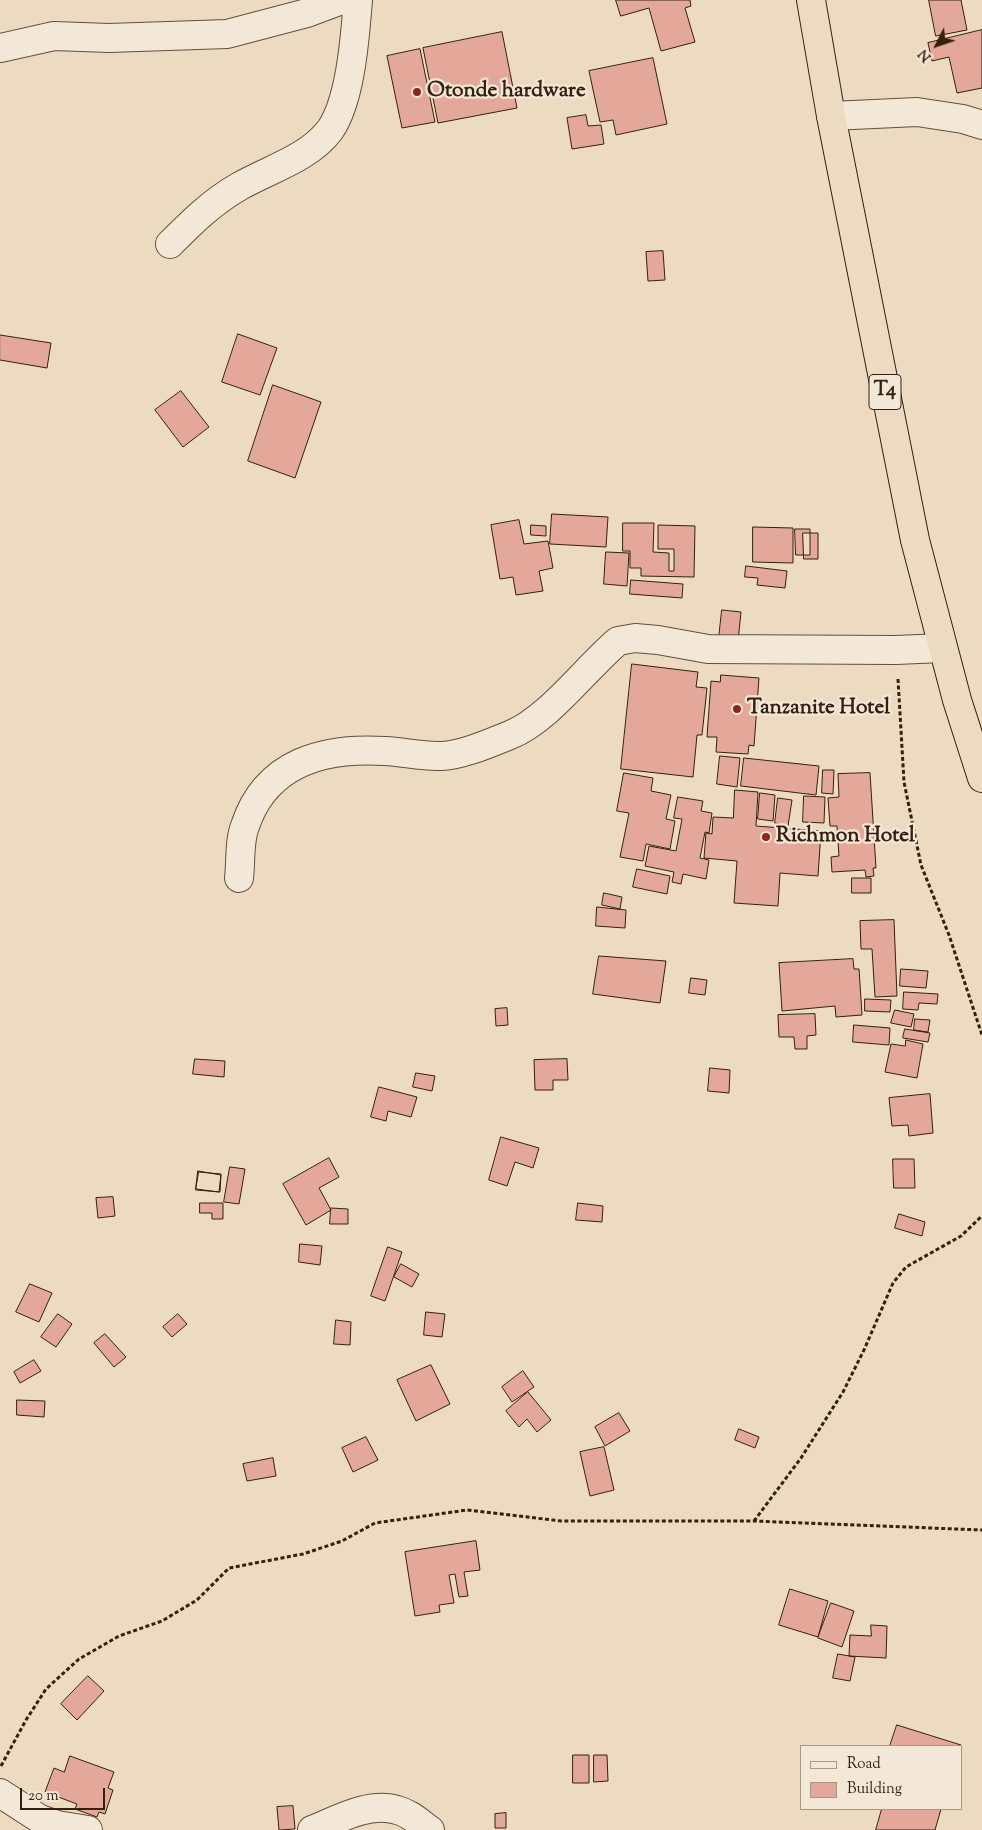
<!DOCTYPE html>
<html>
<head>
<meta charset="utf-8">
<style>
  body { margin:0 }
  #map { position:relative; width:982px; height:1830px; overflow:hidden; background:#ecdbc1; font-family:"Sorts Mill Goudy",serif }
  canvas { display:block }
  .legend { position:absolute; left:800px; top:1745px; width:162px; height:65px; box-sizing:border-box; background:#f3e8d7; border:1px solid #a79886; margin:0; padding:6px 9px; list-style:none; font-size:15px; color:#34200c }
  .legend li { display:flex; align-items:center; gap:10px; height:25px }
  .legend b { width:25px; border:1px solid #a79886 }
  .north { position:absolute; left:912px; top:20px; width:50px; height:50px; -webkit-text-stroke:4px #f3e8d7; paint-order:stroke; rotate:229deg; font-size:14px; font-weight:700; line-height:20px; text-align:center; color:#34200c }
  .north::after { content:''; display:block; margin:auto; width:18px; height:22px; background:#34200c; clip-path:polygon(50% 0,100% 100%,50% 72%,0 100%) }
  .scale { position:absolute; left:20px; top:1788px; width:85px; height:22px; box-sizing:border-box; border:2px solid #34200c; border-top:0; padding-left:6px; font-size:15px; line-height:18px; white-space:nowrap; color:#34200c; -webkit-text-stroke:4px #f3e8d7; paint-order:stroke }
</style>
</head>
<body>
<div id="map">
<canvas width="982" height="1830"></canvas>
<ul class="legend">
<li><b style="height:6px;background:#f3e8d7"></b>Road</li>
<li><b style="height:14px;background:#e4a89b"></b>Building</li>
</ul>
<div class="north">N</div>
<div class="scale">20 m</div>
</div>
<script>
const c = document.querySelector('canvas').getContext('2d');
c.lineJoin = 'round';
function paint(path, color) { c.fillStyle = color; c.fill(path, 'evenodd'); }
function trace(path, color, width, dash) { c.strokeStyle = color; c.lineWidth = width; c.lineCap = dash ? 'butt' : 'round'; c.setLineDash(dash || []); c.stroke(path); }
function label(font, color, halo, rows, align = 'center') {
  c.font = font + ' "Sorts Mill Goudy",serif'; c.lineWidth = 4.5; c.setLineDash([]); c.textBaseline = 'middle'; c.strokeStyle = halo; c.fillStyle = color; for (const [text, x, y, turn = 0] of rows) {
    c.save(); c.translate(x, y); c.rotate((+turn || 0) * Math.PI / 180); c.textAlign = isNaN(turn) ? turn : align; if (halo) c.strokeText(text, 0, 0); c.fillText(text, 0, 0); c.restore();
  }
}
const building = new Path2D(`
  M616,0H690L691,6L685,8L695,42L661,51L649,8L621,16Z
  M929,0H961L967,30L936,36Z
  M982,30V88L957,93L949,57L932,61L928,43Z
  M502,32L517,108L438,123L423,48Z
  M420,49L435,122L402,128L387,56Z
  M653,58L667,124L616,135L613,120L600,122L589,71Z
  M586,115L588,126L601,125L604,144L572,149L567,118Z
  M663,251L665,280L648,281L646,252Z
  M238,334L277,348L260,395L222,382Z
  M0,335L51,343L47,368L0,360Z
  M273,385L321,402L295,478L248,461Z
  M181,391L209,427L183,447L155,410Z
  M552,514L608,517L606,547L550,544Z
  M519,520L524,544L548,541L553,568L539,571L543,591L516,595L513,577L500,579L491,525Z
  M623,523H654L653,552L669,553V571H674V549H658V525L695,526L694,577L641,576V568H630V551H623Z
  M531,525L546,526V536L531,535Z
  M753,527L793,528V563L753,562Z
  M795,529H810V555H796Z
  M803,533H818V559H804Z
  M606,552L629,553L627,586L604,584Z
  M746,566L787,571L785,588L757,585L758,578L745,577Z
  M631,580L683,584L682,598L630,594Z
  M722,610L741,612L738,641L719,638Z
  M632,664L698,672L696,687L707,688L702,735H697L693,777L621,769Z
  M721,675L759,678L754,746L749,745L748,754L716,752L717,737H707L711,681L720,682Z
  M720,756L740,758L737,787L717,784Z
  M744,758L819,766L816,795L741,786Z
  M823,770H834L833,794L822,793Z
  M624,773L653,778L651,791L671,795L666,819L675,821L670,849L646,844L643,861L620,857L629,813L617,811Z
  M870,773L876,868H873L874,876L866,877L865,870L832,872L831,857L839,856L837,826H830L828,798L839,797L838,774Z
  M735,790L758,792L756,826L821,831L818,876L780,873L778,906L734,903L737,861L704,858L706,833L712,834L713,817L733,818Z
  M760,793L775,795L773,821L758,819Z
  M804,796L825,797L824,823L803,822Z
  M678,797L703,801L701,811L712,813L709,833L705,832L700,858L709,860L706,879L683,874L681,884L672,882L674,872L645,866L649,846L676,851L682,819L674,818Z
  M778,798L792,800L788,826L775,823Z
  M637,869L670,876L667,894L633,887Z
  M852,878H871V893H852Z
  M604,893L622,897L620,909L602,905Z
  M597,907L626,910L625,928L596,926Z
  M894,920L897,996L875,997L872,949H861L860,921Z
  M599,956L666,961L660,1003L593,994Z
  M853,959L854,969H859L862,1015L836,1017L835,1006L782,1011L779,963Z
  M901,969L928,971L926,988L900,986Z
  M691,978L707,980L705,995L689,993Z
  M904,992L938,994L937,1004L919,1003L918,1010L903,1009Z
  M865,999L891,1000L890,1012L865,1011Z
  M507,1008L508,1025L496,1026L495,1009Z
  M895,1010L914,1014L911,1027L891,1023Z
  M815,1014L816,1035L807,1036V1049H795L794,1037H779L778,1015Z
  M915,1019L930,1020L928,1032L914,1030Z
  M854,1025L890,1028L889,1045L853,1042Z
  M905,1029L930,1033L928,1042L903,1038Z
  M906,1040L923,1044L917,1078L885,1072L891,1044L905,1046Z
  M195,1059L225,1061L224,1077L193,1074Z
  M567,1059L568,1080H553V1090H535L534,1060Z
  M710,1068L730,1070L729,1093L708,1091Z
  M416,1073L435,1076L432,1091L413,1087Z
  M379,1087L417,1097L411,1117L388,1111L386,1121L371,1117Z
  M930,1094L933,1133L909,1136L908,1125L892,1126L889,1098Z
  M501,1137L539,1148L533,1168L515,1162L507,1186L489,1180Z
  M329,1158L339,1177L319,1188L331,1210L306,1225L283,1184Z
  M893,1159H914L915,1188H894Z
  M230,1167L245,1169L239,1204L224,1202Z
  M198,1171L221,1175L220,1192L196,1190Z
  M199,1172L221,1174L219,1192L196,1189Z
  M113,1197L115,1216L98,1218L96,1198Z
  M200,1203H223V1219H212V1213H200Z
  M578,1203L603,1206L602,1222L576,1220Z
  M331,1208L348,1209V1224H330Z
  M899,1214L925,1222L922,1236L895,1228Z
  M300,1244L322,1246L320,1265L299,1262Z
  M388,1247L402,1252L385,1301L371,1296Z
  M401,1264L419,1274L412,1287L394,1277Z
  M30,1284L52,1293L39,1322L16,1312Z
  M426,1312L445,1314L442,1337L424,1335Z
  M58,1314L72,1324L56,1347L41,1337Z
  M178,1314L187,1324L172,1337L163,1327Z
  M336,1320L351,1322L350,1345L334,1344Z
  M105,1334L126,1357L114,1367L94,1343Z
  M34,1360L41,1371L20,1383L14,1372Z
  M431,1365L450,1404L416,1421L397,1380Z
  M523,1371L534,1387L512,1402L502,1387Z
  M528,1392L551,1420L537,1432L527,1419L519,1427L506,1411Z
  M17,1400L45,1401L44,1417L17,1415Z
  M619,1413L630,1431L605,1446L595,1427Z
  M739,1429L759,1437L755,1448L735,1440Z
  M366,1437L378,1460L353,1472L342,1448Z
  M604,1447L614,1490L590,1496L580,1452Z
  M273,1458L276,1476L247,1481L243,1464Z
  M476,1541L480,1570L464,1572L468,1596L459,1597L455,1574L449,1575L454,1603L439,1605L440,1612L415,1616L405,1552Z
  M790,1589L828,1601L818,1637L779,1625Z
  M831,1603L854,1611L842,1647L818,1638Z
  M871,1625L887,1626L886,1658L849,1656L850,1635L871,1636Z
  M838,1654L855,1657L850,1681L833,1678Z
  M88,1676L104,1691L77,1720L61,1704Z
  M897,1725L961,1745V1746H890Z
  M573,1755H589V1783H573Z
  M594,1755H607L608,1781L594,1782Z
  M70,1756L114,1772L108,1788L113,1790L105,1814L99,1812L97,1817L75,1809L77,1804L45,1792L54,1768L64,1772Z
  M293,1806L295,1829L279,1830L277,1807Z
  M882,1809H941L935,1830H876Z
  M506,1813V1828H495V1814Z`);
paint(building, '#e4a89b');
trace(building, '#34200c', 1);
const minor = new Path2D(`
  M0,48L54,36L109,38L227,34L307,13L342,0
  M831,116L917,112L963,119L982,125
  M170,244C192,222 212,202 240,186C270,169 309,158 330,130C351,100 355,36 358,0
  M239,878C241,862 239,841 245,826C266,762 324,747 385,751C404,752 423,757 442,756C463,755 490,743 510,735C548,720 585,669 618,641L635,638L658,640L708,649L896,650L942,648
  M0,1793L40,1819L57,1825L88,1830
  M312,1830C337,1820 370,1801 397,1810C410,1813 420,1823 430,1830`);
const trunk = new Path2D(`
  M811,0L831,116L915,540L957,700L982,778`);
trace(minor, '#624f39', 30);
trace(trunk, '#34200c', 30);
trace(new Path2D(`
  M898,679L904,782L921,865L949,935L982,1035
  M754,1521L801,1458L843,1392L864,1350L893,1283L906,1267L961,1236L982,1216
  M1,1766L26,1720L46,1689L79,1659L119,1636L162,1621L197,1600L229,1568L303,1554L342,1541L375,1523L467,1510L561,1521H754L982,1530`), '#34200c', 3, [4, 2.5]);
trace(minor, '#f3e8d7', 28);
trace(trunk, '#ecdbc1', 28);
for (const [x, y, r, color] of [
  [417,92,5,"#8f2418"],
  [737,709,5,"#8f2418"],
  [766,837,5,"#8f2418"]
]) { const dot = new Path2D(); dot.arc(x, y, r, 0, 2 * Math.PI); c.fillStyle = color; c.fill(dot); trace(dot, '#f3e8d7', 2); }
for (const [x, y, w] of [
  [885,392,32]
]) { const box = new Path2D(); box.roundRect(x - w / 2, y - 17.5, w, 35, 4); c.fillStyle = '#f3e8d7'; c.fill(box); trace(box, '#34200c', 1); }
label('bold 20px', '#34200c', null, [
  ["T4",885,392]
]);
label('bold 21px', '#34200c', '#f3e8d7', [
  ["Otonde hardware",427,92],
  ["Tanzanite Hotel",747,709],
  ["Richmon Hotel",776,837]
], 'left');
</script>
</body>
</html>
